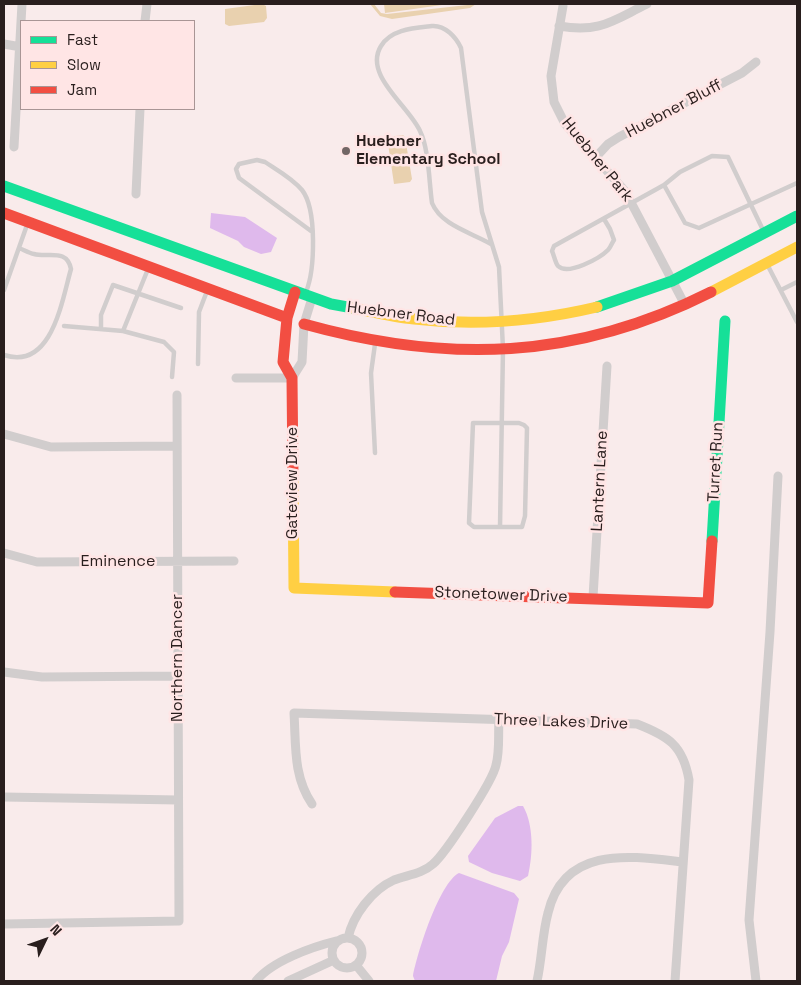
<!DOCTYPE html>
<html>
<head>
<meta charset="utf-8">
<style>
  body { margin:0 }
  #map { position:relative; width:801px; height:985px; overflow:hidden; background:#f9ebeb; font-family:"Space Grotesk",sans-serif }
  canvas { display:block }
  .frame { position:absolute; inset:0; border:5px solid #291e1d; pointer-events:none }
  .legend { position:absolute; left:20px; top:20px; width:175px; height:90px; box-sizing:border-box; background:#ffe5e5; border:1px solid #a99595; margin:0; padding:6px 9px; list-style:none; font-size:15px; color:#291e1d }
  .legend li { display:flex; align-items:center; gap:10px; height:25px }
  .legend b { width:25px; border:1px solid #a99595 }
  .north { position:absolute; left:20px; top:915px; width:50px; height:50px; -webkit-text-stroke:4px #ffe5e5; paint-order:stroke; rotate:48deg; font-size:14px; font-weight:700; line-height:20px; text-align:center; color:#291e1d }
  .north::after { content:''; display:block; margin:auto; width:18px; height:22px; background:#291e1d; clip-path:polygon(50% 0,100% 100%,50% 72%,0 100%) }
</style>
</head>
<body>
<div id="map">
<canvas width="801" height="985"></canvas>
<div class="frame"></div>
<ul class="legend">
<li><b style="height:6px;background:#16e098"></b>Fast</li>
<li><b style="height:6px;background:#ffcf43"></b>Slow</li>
<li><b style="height:6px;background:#f24e42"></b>Jam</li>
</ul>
<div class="north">N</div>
</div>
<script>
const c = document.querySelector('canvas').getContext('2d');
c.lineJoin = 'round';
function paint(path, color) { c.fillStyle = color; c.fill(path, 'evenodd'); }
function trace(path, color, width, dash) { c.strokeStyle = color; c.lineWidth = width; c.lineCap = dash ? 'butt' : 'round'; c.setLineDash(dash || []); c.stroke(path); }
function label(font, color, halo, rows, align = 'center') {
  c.font = font + ' "Space Grotesk",sans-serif'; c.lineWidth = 5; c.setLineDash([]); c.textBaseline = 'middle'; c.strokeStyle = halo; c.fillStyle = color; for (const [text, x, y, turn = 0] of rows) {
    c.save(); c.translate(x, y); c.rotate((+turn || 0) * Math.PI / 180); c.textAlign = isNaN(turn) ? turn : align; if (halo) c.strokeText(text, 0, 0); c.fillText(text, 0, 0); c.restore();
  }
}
paint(new Path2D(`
  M262,4L266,6L267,18L264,22L229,26L225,24V9Z
  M370,4H374L381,13L387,14L476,4L470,8L392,19L380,16Z
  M384,4H449L385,13Z
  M403,135L405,137L412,179L410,182L394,184L387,137Z`), '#e9d1af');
paint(new Path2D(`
  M211,213L245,217L277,238L271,252L261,254L244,247L238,241L210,228Z
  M518,806H523C534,825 533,855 528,876L520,881L492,873L469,862L468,856L495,818Z
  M459,873L514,893L519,899L509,942L502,956L496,981H415L413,976C417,954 439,883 459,873Z`), '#dfb9ec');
trace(new Path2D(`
  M664,185L685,223L699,228L797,183
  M604,219L610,229L614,240C612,243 610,248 608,250C600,258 568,276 558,266C555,262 554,255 552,251L554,246L664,185L680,172L712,156L728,157L763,230
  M491,244C470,232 441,225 432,203C429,182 429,149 420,131C409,106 363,75 381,46C391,29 414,28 432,26C445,25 456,37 461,48L482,212L499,267L503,349L500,527
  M768,266L797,322
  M148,269L123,331L164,342L174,352L172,377
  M4,290L27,225
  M781,290L797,282
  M306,292C315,270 317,209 302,190C292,178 277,170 265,162L257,160L239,164L236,169L239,178L311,231
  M64,326L123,331
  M101,329V315L113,285L181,308
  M375,344L371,373L375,453
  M4,355C52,371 62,300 71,269C67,248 48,258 34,254C29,253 24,250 19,248
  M198,364L199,312L207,291
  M473,423H519L524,425L527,428L525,516L522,527H474L469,523Z`), '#d1cdcd', 4.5);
trace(new Path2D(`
  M563,6L551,76L554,102L565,124L625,191L685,305
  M145,21L147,4
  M559,26C600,33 612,21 647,4
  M4,44L21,47
  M14,147L22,4
  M595,158L608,144L619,137L742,73L756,62
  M136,194L140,109
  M236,378H292L302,362L304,324L312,298
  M4,434L51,447L177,446
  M4,553L37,562L234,561
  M593,597L607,366
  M4,672L42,677L178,676
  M4,797L178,800
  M312,804C293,776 296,745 294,713L637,724C668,736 683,745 689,780L675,981
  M4,924L179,921L177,395
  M348,938C353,915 372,890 394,880C407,875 422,874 433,864C445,854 493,781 496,765C500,751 498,734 499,720
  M332 953a15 15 0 1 1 30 0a15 15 0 1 1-30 0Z
  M356,965L369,981
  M256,981C272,961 312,947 336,941
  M288,981L334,960
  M537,981C542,959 542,935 548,913C564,845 631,856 683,862
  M756,981L749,920L770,632L778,476`), '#d1cdcd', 9);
trace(new Path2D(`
  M4,186L331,304L353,308
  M597,307L672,281L797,216
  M712,541L725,321`), '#16e098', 11);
trace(new Path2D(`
  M711,292L797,247
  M353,308C373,312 394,317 414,319C474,326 538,321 597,307
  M293,477L294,588L395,592`), '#ffcf43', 11);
trace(new Path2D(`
  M4,213L287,318
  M304,324C448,364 576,360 711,292
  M293,477L292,378L283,362L287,318L295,292
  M395,592L708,603L712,541`), '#f24e42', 11);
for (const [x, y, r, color] of [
  [346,151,5,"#726665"]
]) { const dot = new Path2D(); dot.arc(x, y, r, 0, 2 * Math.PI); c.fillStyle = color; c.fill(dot); trace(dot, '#ffe5e5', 2); }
label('16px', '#291e1d', '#ffe5e5', [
  ["Huebner Bluff",674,109,-28],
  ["Huebner Park",597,160,51],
  ["Huebner Road",401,314,7],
  ["Turret Run",716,462,-87],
  ["Lantern Lane",600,481,-87],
  ["Gateview Drive",293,483,-90],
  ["Eminence",118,562],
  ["Stonetower Drive",501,595,2],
  ["Northern Dancer",178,658,-90],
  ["Three Lakes Drive",561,722,2]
]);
label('bold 16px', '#291e1d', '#ffe5e5', [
  ["Huebner",356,142],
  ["Elementary School",356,160]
], 'left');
</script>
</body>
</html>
